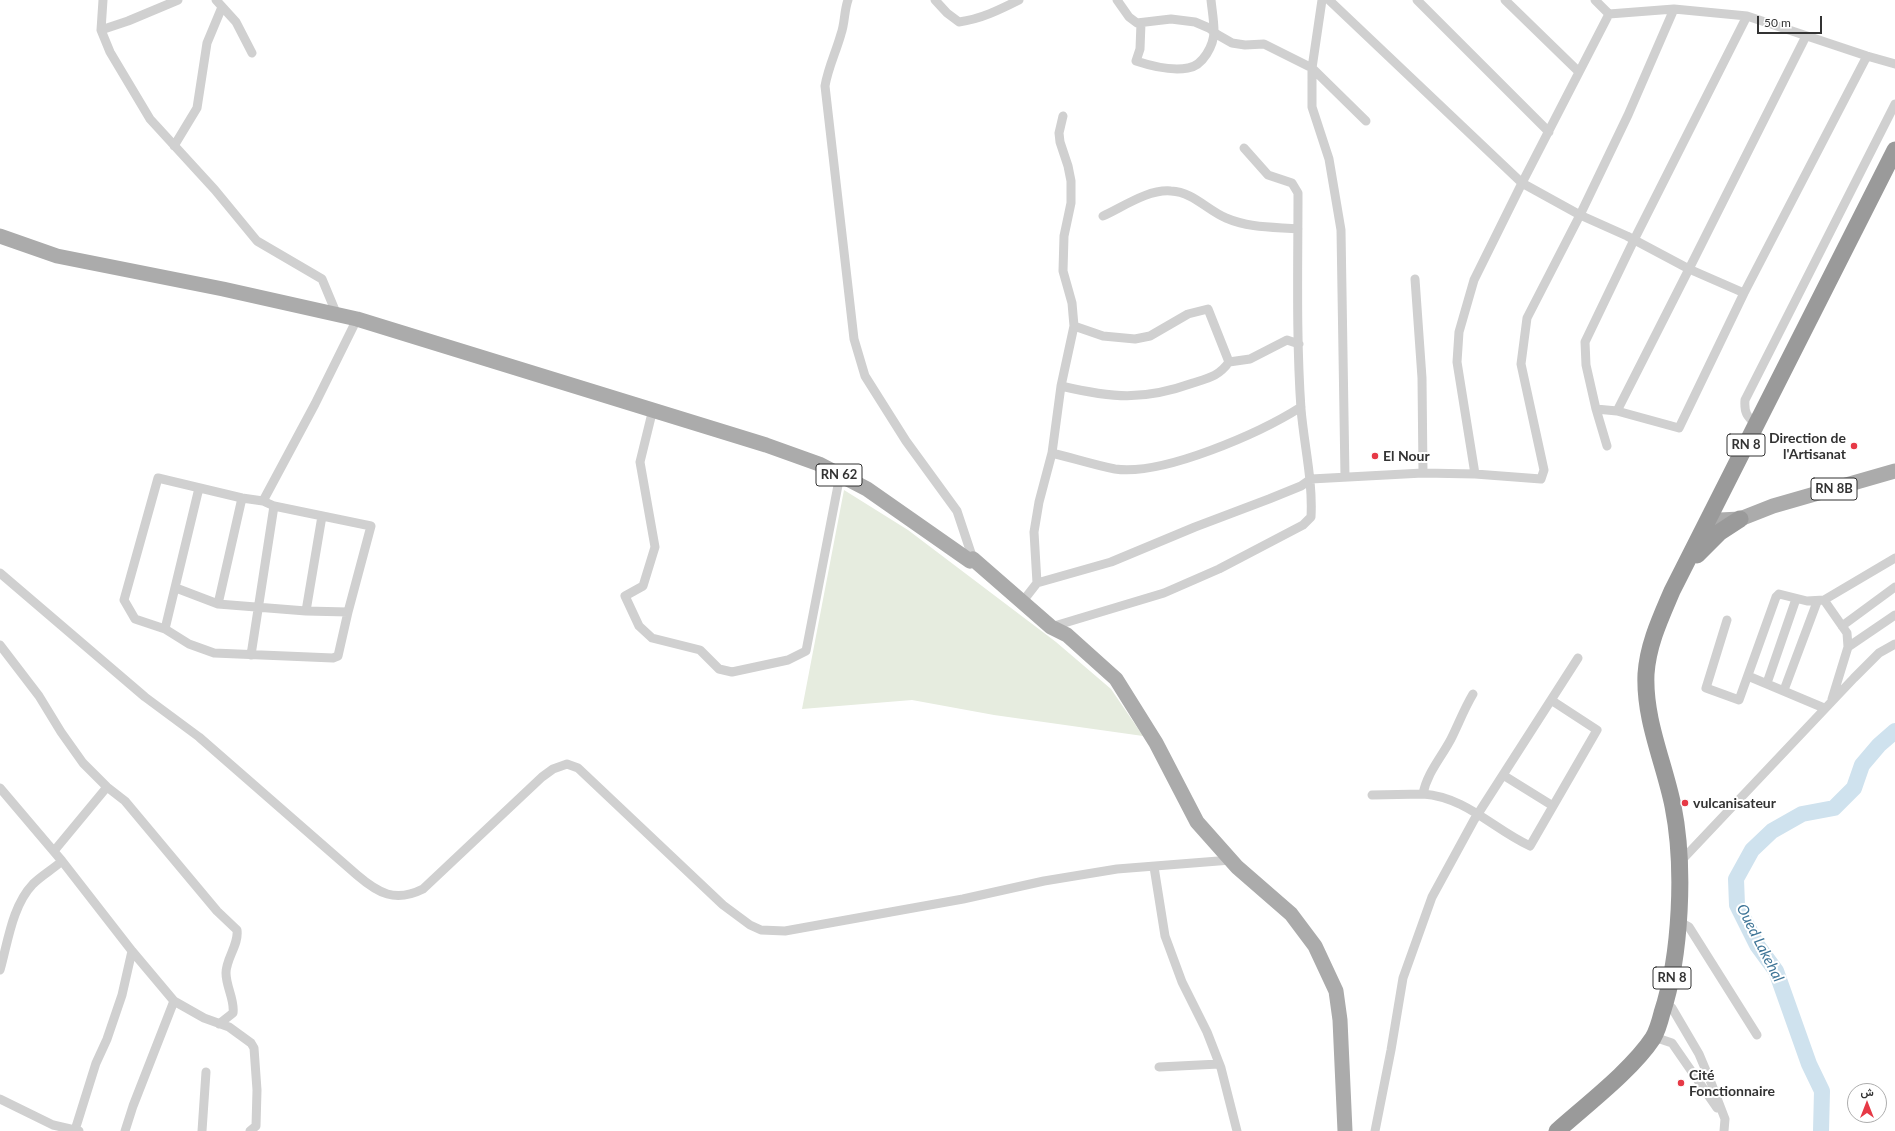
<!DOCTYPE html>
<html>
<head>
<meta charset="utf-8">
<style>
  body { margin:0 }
  #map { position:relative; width:1895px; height:1131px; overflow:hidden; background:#fff; font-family:Lato,Vazirmatn,sans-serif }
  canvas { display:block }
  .north { position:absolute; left:1847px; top:1083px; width:40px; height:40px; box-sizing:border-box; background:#fff; border:1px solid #adadad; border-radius:50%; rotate:0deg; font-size:11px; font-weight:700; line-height:16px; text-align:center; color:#333 }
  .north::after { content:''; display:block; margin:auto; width:14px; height:18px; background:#e63946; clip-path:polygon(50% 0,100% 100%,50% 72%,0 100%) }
  .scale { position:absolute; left:1757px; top:16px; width:65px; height:18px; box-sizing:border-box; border:2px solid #333; border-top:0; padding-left:5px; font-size:12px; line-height:14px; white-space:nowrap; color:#333; -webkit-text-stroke:3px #fff; paint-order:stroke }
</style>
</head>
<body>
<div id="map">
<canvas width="1895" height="1131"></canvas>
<div class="north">ش</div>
<div class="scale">50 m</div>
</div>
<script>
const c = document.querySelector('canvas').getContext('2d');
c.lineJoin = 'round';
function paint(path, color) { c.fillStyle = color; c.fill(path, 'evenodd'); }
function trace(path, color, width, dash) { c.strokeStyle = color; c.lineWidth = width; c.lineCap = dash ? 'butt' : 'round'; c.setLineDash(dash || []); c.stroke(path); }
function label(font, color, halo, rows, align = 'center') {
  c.font = font + ' Lato,sans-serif'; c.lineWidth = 4; c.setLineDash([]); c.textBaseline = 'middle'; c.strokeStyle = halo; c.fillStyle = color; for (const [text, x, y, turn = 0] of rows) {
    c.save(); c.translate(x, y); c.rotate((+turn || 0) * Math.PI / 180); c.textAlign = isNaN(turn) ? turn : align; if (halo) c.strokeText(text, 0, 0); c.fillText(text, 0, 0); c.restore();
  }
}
paint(new Path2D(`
  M844,490L908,530L1056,642L1111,689L1143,736L994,715L912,700L802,709Z`), '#e6ecdf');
trace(new Path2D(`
  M1821,1131L1822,1091L1809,1064L1776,971L1757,945L1737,905L1736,879L1752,850L1772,831L1802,814L1834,808L1854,788L1862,765L1879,745L1895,731`), '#cfe2ee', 16);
trace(new Path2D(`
  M103,0L101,30L110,52L150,119L215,190L257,241L322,279L337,315
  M216,0L236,22L252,53
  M848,0C844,11 845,23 841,34C836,52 828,68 825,86L854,339L865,376L906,441L957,511L973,559
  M935,0L947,13L959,22C981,19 999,10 1019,0
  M1117,0L1129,17L1137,23L1171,19L1195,22L1209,28L1218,35L1232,43L1245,45L1264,44L1312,68L1366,121
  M1322,0L1312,68V107L1329,159L1341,230L1345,477
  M1329,0L1522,183L1474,280L1459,332L1457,362L1475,474L1541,479L1544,470L1521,364L1527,318L1580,215L1627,236L1689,269L1617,411L1679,428L1744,293L1867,56
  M1417,0L1549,132
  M1505,0L1579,72
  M1595,0L1609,14L1674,9L1747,16L1867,56L1895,64
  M1609,14L1522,183L1580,215L1628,115L1674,9
  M1141,23L1140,49L1136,61C1151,66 1171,71 1188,68C1203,66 1214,45 1214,31C1214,21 1212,10 1211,0
  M101,30L128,21L178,0
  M1063,116L1059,133L1060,142L1068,166L1071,181V203L1064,236L1063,271L1072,303L1074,326
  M174,146L197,108L207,43L222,7
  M1103,216C1123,207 1148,189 1171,191C1193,192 1207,210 1226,218C1249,228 1273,227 1298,229
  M1415,279L1422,378L1423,473
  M1744,293L1689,269L1806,36
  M1061,386C1112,398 1143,401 1193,383C1209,378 1219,376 1229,362L1250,359L1287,340L1299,344
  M653,409L640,462L655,547L643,586L625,596L639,626L652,638L700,650L719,669L732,672L788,660L806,651L840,475
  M1596,409L1617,411
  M1756,425C1747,416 1744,413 1745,400L1895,104
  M1607,446L1596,409L1586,365L1585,342L1634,240L1747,16
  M1052,453L1061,386L1074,326L1103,336L1135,339L1150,336L1188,314L1208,309L1229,362
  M158,478L242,498L263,501L274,506L371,526L348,612L338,656L333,658L214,653L189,644L165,629L135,619L124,600Z
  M263,501L315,404L357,319
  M0,573L145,697L199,737L357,875C378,893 395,903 423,889L542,777L553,769L567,764L578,768L723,905L750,925L761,930L785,931L963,899L1044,881L1117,869L1231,860
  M1037,583L1034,532L1039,502L1052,453C1073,458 1094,465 1115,469C1163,476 1260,433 1301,407
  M176,588L218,604L306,611L348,612
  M1824,600L1847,633L1848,647L1832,699
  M1023,601L1037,583L1111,562L1195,527L1269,499L1301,486L1311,479L1423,473L1475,474
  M218,604L242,498
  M306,611L322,516
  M1727,620L1706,688L1739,700L1776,597L1779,594L1807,601L1824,600L1895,558
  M1842,626L1895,587
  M1051,627L1164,593L1219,569L1303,525L1311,517C1313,480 1304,445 1301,409C1296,337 1298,264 1298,193L1292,183L1268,175L1244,148
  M165,629L199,488
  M0,645L39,696L61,732L83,763L107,787L125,801L217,911L237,930C239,945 226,958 226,973C226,987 235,1000 233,1013L219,1024
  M1848,647L1895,615
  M251,655L274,506
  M1748,676L1824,708
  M1767,683L1796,599
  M1784,690L1817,602
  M1473,694C1464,709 1459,723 1451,739C1441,758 1427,773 1423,794C1466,797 1493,829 1530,846L1597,730L1551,700
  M1503,775L1553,806
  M0,788L62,861C53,869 41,876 33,884C12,906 8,942 0,970
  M1372,795L1423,794
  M54,851L107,787
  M62,861L132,951L174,1001L204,1018L229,1027L251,1043L254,1048L257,1090L256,1126L250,1131
  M1680,862L1854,678L1879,653L1895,644
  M1154,867L1165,936L1182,982L1207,1032L1221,1068L1237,1131
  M1678,921L1689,927L1757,1035
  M1665,1004L1672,1008L1699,1054L1712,1085L1725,1119L1724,1131
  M1654,1037L1672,1043L1717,1108
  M1159,1067L1219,1064
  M0,1099L53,1125L79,1131
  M75,1130L96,1063L107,1039L122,995L132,951
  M125,1131L133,1106L174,1001
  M202,1131L206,1072
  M1375,1131L1391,1050L1403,978L1432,897L1474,820L1578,658`), '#d0d0d0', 9);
trace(new Path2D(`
  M0,236L57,256L223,289L357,319L766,445L819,464L867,489L970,561L973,559L1051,627L1067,635L1116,679L1156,743L1197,822L1237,867L1291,914L1315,946L1336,991L1340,1020L1345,1131
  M1710,516L1720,520L1740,519L1773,506L1895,471`), '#ababab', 15);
trace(new Path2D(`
  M1697,555L1720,532L1740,519
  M1557,1131C1586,1105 1632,1070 1653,1038C1657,1031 1660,1021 1662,1013C1681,955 1685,866 1673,806C1664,762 1644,720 1646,674C1648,644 1661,617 1672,591L1895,150`), '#9a9a9a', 17);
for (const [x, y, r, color] of [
  [1854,446,4,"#e63946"],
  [1375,456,4,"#e63946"],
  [1685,803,4,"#e63946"],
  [1681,1083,4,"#e63946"]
]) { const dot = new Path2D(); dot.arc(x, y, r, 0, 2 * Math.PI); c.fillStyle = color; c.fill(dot); trace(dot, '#fff', 1.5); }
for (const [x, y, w] of [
  [1746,445,38],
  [839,475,46],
  [1834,489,46],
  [1672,978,38]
]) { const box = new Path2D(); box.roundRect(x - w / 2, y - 11, w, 22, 3); c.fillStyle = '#fff'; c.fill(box); trace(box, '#333', 1); }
label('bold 13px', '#333', null, [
  ["RN 8",1746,445],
  ["RN 62",839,475],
  ["RN 8B",1834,489],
  ["RN 8",1672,978]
]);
label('bold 14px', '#333', '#fff', [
  ["Direction de",1846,438,"right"],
  ["l'Artisanat",1846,454,"right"],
  ["El Nour",1383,456],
  ["vulcanisateur",1693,803],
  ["Cité",1689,1075],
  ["Fonctionnaire",1689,1091]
], 'left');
label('italic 15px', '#3f7597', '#fff', [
  ["Oued Lakehal",1760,943,63]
]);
</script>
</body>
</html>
